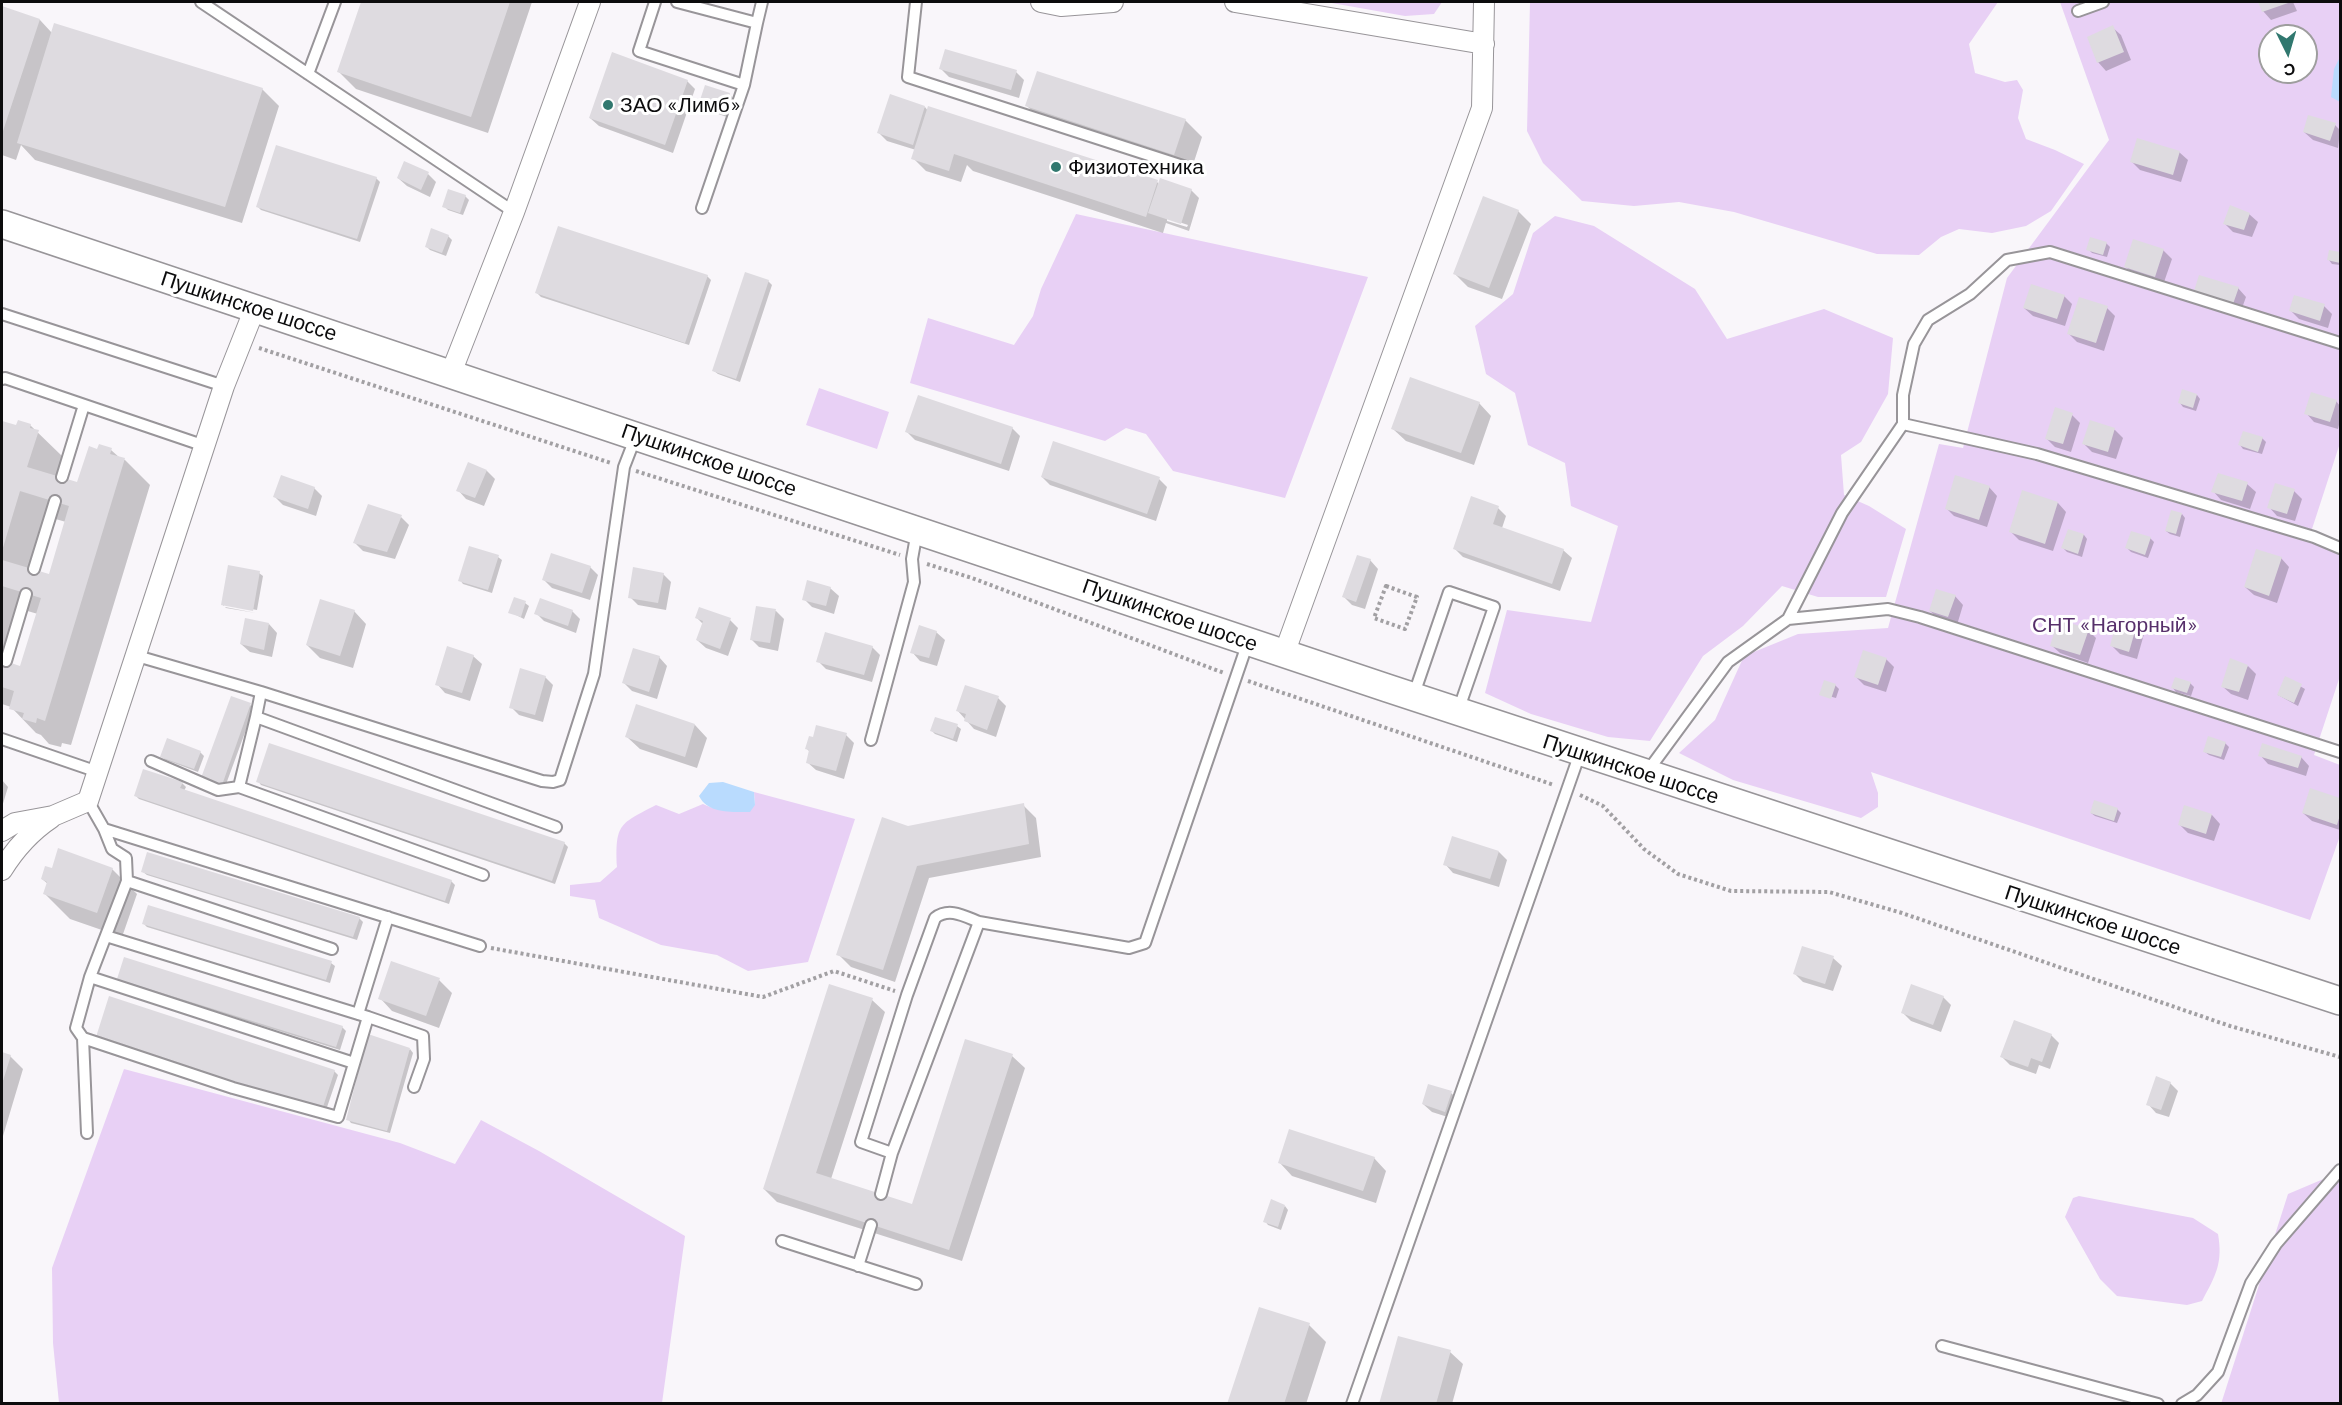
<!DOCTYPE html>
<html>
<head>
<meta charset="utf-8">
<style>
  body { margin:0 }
  #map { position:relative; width:2342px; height:1405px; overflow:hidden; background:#f9f6fa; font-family:Barlow,sans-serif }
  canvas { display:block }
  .frame { position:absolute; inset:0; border:3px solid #0c0c0d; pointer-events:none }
  .north { position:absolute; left:2258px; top:24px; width:60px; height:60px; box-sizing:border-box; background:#fff; border:2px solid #9e9e9e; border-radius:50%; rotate:175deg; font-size:16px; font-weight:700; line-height:24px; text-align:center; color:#0c0c0d }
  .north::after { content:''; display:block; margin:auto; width:21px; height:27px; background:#31786f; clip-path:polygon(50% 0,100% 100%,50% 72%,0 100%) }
</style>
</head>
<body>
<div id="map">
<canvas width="2342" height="1405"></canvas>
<div class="frame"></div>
<div class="north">С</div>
</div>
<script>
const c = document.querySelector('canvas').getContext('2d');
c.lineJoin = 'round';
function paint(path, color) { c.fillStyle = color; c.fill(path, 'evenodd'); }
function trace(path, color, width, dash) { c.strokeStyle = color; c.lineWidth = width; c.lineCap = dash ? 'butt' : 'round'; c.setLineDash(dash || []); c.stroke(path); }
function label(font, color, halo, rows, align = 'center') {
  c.font = font + ' Barlow,sans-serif'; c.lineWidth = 6; c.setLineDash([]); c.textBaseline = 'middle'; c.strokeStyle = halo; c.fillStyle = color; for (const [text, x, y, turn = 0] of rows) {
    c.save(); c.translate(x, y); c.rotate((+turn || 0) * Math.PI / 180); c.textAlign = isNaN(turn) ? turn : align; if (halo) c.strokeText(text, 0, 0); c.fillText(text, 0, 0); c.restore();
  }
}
paint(new Path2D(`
  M1326,2H1442L1434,14L1405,16Z
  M1530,2H1998L1969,44L1975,73L2005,82L2017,80L2023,90L2018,118L2026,139L2055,150L2084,164L2051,211L2026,226L1992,233L1959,229L1941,237L1919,255L1877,254L1734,212L1679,202L1634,206L1582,201L1543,163L1527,131Z
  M2060,2H2340V443L2311,532L2340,541V676L2314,755L2340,765V836L2310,920L1871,772L1878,793V807L1861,818L1733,780L1679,753L1715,720L1744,656L1798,634L1888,628L1939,444L1963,448L2007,278L2109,140ZM2270,36H2306V72H2270Z
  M1076,214L1368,277L1285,498L1173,471L1146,434L1126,428L1105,441L910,383L928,318L1014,345L1033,316L1041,289Z
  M1555,216L1594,226L1695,289L1727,339L1824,309L1893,338L1888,394L1861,442L1841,455L1844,495L1869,506L1906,529L1886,597H1818L1782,586L1743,626L1703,656L1650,741L1608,737L1531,714L1485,693L1507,610L1591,622L1618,526L1571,506L1565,463L1528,445L1515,393L1486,374L1475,326L1513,294L1533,233Z
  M819,388L889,412L877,449L806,425Z
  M754,792L855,819L808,962L748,971L717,955L661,945L599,918L595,900L570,896V885L600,882L617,867C615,823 620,824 656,805L679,814L703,804C722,813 735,810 755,805Z
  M124,1069L400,1143L455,1164L481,1120L539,1151L685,1236L662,1403H59L53,1343L52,1268Z
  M2340,1172V1403L2221,1404L2288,1194Z
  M2079,1196L2193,1218L2218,1234C2223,1263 2216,1275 2202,1301L2187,1305L2117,1296L2100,1279L2065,1217L2073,1198Z`), '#e8d0f5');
paint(new Path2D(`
  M2340,57V102L2331,97L2334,69Z
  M723,782L754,792L755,805L750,812C732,812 708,814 699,796L709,783Z`), '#b9dbfe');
paint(new Path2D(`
  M363,2H532L488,133L356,89L339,72Z
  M2259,2H2293L2297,11L2271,20L2263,11Z
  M2,8L40,20L52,33L262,89L279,106L242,223L35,160L21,145L16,160L2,155Z
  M2112,27L2121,35L2131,60L2106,71L2098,62Z
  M941,69L1016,72L1024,80L1019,98L949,77Z
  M687,81L695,89L673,153L599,126L590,118Z
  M729,94L738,103L733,119L709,111L701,103Z
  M1027,106L1185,120L1202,137L1191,171L1044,123Z
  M925,107L928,111L1157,182L1159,184L1191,190L1199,198L1189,231L1166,223L1163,233L973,171L967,165L961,182L926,171L913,158L916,150L887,141L879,133ZM1167,218L1188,225L1187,227L1167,221Z
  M2335,125L2340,130L2338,148L2313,140L2304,132Z
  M2179,152L2188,160L2181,182L2140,170L2132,162Z
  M428,174L436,182L430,197L407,186L398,178Z
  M376,178L380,182L360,242L261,210L258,207Z
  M465,196L469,200L463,215L448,210L444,206Z
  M1518,211L1531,224L1502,299L1468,287L1455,274Z
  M2249,214L2258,222L2252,237L2233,232L2225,224Z
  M448,236L452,240L446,256L430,250L426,246Z
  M2106,243L2110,247L2107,257L2092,253L2088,249Z
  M2163,250L2172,259L2163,285L2134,275L2126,267Z
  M2330,252L2340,254V265L2332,264L2329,260Z
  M707,276L711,280L689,345L541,297L537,293Z
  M768,281L772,285L740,382L718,374L714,371Z
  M2238,288L2246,297L2241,311L2204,299L2195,291Z
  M2064,296L2072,304L2065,326L2033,316L2024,308Z
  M2324,306L2332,314L2328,328L2299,319L2291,311Z
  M2107,308L2115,316L2104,351L2077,342L2069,334Z
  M2197,395L2200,399L2196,411L2183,407L2180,403Z
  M2336,401L2340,406V421L2338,429L2314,422L2306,413Z
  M1479,403L1491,416L1474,465L1406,441L1393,429Z
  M2072,415L2080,423L2071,452L2055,447L2046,438Z
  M2091,422L2115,430L2123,438L2116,459L2092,452L2084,444Z
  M2,423L17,427L30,425L63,457L57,477L77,484L98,451L111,450L120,458L125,460L150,485L71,745L62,743L61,747L49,744L41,735L36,733L11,707L2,704V661L21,668L38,614L17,608L2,659ZM45,516L66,522L50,576L29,569Z
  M1012,428L1020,436L1009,471L915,440L907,432Z
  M2262,438L2266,442L2262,454L2243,449L2240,445Z
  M469,464L487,471L495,479L484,506L466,499L458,490Z
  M1042,477L1159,479L1167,487L1156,521L1050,485Z
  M2247,484L2256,492L2250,509L2221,500L2213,491Z
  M1989,487L1997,496L1987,527L1954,516L1946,508Z
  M314,488L322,496L316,516L283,505L275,497Z
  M2294,491L2302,499L2295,521L2277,516L2269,507Z
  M2023,492L2058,503L2066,512L2053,551L2019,540L2011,532Z
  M1498,508L1506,516L1502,528L1563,550L1572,558L1560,591L1463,557L1454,548Z
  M2182,514L2185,518L2180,537L2170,534L2166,531Z
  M401,517L409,525L395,559L363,551L355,543Z
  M2069,531L2084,535L2087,539L2082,557L2067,552L2063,548Z
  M2150,538L2154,542L2148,558L2131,552L2127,548Z
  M498,557L502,560L492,593L463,584L460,580Z
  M2281,558L2289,567L2277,603L2254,595L2245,587Z
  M1370,560L1378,569L1365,609L1352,605L1344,597Z
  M590,567L598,575L590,600L552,588L544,580Z
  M259,573L263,576L257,610L224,604V606L222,604Z
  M663,574L671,582L666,610L638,605L630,597Z
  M830,588L839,596L834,614L812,607L804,599Z
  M1955,596L1963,605L1957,625L1939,619L1930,611Z
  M525,603L529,606L524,619L510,612Z
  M225,607L256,613L226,608Z
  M757,607L776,611L784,619L778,651L759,647L751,639Z
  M354,611L366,624L353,668L320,658L307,645Z
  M572,611L580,619L576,633L544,621L536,613Z
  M697,618L730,620L738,628L728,656L706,648L697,640L703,624Z
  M269,624L277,633L272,657L250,652L241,644Z
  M2136,626L2144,634L2137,659L2120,654L2112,646Z
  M2088,630L2096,638L2088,663L2060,653L2051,645Z
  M936,632L945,640L937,666L920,661L912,652Z
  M872,647L880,655L872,682L826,669L818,661Z
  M473,656L482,664L470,701L445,693L437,684Z
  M659,657L667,666L657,699L632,691L624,683Z
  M1886,659L1894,667L1886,692L1864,685L1856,677Z
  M2248,666L2256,674L2248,700L2231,694L2222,686Z
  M545,677L553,685L543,722L519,715L511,707Z
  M2286,678L2305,689L2298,706L2278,695Z
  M2190,683L2194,687L2191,696L2176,692L2173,688Z
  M1835,685L1839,689L1836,698L1821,694Z
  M998,698L1006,706L996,737L974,729L957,710Z
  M250,705L254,708L225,787L206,781Z
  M695,725L707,738L697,768L640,749L627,737Z
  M957,726L961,729L957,742L935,734L932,731Z
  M846,735L854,743L844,779L816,770L807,762L810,752L807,749L814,739Z
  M2225,743L2229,747L2224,760L2209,755L2205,752Z
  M200,752L204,756L198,772L166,760L162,757Z
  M2260,755L2301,757L2309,766L2306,776L2268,764Z
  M2,780L8,787L2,807Z
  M258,781L564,843L568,847L555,884L261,785Z
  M182,783L186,787L184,791L451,881L455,885L449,904L139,799L136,796Z
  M2311,790L2340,800V830L2312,821L2303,813Z
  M1023,805L1036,818L1041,857L929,878L895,982L851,967L838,954L908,828Z
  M2185,807L2212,815L2220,824L2214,841L2188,833L2179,824Z
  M2117,809L2121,813L2117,823L2095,816L2091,813Z
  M1453,838L1499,852L1507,860L1499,887L1453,873L1445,864Z
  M112,869L137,894L122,937L70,919L45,894L48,884L42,879L53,870Z
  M143,872L359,918L363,922L357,940L147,875Z
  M144,924L331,963L335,966L330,983L147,927Z
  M1833,958L1842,966L1833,991L1803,982L1794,973Z
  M118,979L342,1027L346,1031L340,1050L122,982Z
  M439,980L452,993L439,1028L392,1011L380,998Z
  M1943,997L1951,1005L1941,1032L1911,1021L1903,1013Z
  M872,1000L885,1012L831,1179L912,1206L1012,1056L1025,1068L962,1261L777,1202L764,1189Z
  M2051,1035L2059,1043L2050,1069L2039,1065L2036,1074L2010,1065L2002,1057Z
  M101,1040L334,1071L338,1075L325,1113Z
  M410,1049L413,1053L390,1133L351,1123L348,1119Z
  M2,1054L10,1056L23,1069L3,1136Z
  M2170,1083L2178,1091L2169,1117L2156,1113L2148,1104Z
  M1451,1093L1460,1101L1454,1119L1432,1112L1423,1104Z
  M1374,1158L1386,1171L1376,1203L1292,1176L1280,1163Z
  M1285,1206L1288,1210L1281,1230L1268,1225L1265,1221Z
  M1309,1325L1326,1342L1306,1404H1229Z
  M1450,1352L1463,1364L1452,1404H1381Z`), '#0003');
paint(new Path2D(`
  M361,2H510L471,117L337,72Z
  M2258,2H2291L2262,12Z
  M2,6L40,19L2,134Z
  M54,23L263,88L225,207L17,143Z
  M2113,25L2124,52L2097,63L2087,37Z
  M945,49L1017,70L1011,90L939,69Z
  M612,52L688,80L665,145L589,118Z
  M1037,71L1186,119L1174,155L1025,106Z
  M705,85L730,93L724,112L699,103Z
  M890,94L925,106L913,145L877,133Z
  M928,106L1158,180L1146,217L954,154L949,171L911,159Z
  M2308,115L2336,123L2330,141L2303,132Z
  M2137,138L2180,151L2173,175L2130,162Z
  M276,145L377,177L357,239L256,207Z
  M404,161L429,172L421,190L397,178Z
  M1160,178L1192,189L1181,224L1148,213Z
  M448,189L466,195L460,213L442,207Z
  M1483,196L1519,210L1489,288L1453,274Z
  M2230,205L2250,213L2244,230L2223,224Z
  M558,226L708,275L685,343L535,293Z
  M431,228L449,235L442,253L425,247Z
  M2090,237L2107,242L2103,255L2086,250Z
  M2133,239L2164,249L2155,277L2124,267Z
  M2329,250L2340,252V263L2327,260Z
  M745,272L769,280L736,379L712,371Z
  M2199,275L2239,287L2233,304L2194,291Z
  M2031,284L2065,295L2057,319L2023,308Z
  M2294,295L2325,304L2320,321L2289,311Z
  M2079,297L2108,306L2096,343L2067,334Z
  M1410,377L1480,402L1461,453L1391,429Z
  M2182,389L2197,394L2193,408L2178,403Z
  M2311,392L2337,400L2330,422L2304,414Z
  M918,395L1013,427L1001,464L905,432Z
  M2055,407L2073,413L2063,444L2045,439Z
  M18,420L31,424L30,428L39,430L27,467L77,482L89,446L97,449L99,444L112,448L110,454L125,458L45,721L37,718L36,723L22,719L24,713L9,709L14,691L2,687V660L20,666L41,598L2,586V560L49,574L69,506L20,491L2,551V421L16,425Z
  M2090,420L2115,428L2108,452L2082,444Z
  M2243,431L2263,437L2258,452L2238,445Z
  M1053,441L1160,477L1147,514L1041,477Z
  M468,462L487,470L475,498L456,491Z
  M2218,473L2248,482L2242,501L2211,492Z
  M281,475L315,487L308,509L273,497Z
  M1955,475L1990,486L1979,520L1945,509Z
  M2275,483L2295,489L2287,514L2267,508Z
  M2022,490L2058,502L2045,544L2009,532Z
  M1471,496L1499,506L1493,524L1564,549L1552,584L1453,549Z
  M368,504L402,515L387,552L353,543Z
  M2171,510L2182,513L2176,534L2165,531Z
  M2068,529L2084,534L2078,554L2061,548Z
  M2131,531L2151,537L2145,555L2125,548Z
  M469,546L499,555L488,590L458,581Z
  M2256,549L2282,557L2269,596L2244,587Z
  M551,553L591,566L582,593L542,580Z
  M1357,555L1371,559L1356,602L1342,597Z
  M228,565L260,571L253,611L221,605Z
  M633,567L664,573L658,603L628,598Z
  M807,580L831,587L826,606L802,600Z
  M1936,589L1956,595L1948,617L1929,611Z
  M514,597L526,601L521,617L508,613Z
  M540,598L573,610L568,626L534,614Z
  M320,599L355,610L340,656L306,645Z
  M756,606L776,609L770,643L750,640Z
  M699,607L731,618L720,649L696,640L703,621L695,618Z
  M245,618L269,623L264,650L240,644Z
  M2058,619L2089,629L2080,655L2050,646Z
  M2117,619L2137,624L2129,652L2110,646Z
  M919,625L937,631L929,658L910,653Z
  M825,632L873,646L864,675L816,662Z
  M447,646L474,655L462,693L435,685Z
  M633,648L660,656L649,692L622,683Z
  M1863,650L1887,658L1878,685L1854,677Z
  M2230,658L2248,665L2239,692L2221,687Z
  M520,668L546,676L535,715L509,708Z
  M2285,676L2302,684L2294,703L2277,695Z
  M2175,677L2191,682L2187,693L2171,688Z
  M1824,680L1836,684L1831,699L1819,695Z
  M965,685L999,696L987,730L964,721L966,714L956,711Z
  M231,696L251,703L222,785L201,778Z
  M636,704L695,724L685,757L625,737Z
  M935,717L958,724L953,739L930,731Z
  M816,725L847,733L836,771L806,763L809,750L805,749L809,736L813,737Z
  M2208,736L2226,742L2221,757L2203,752Z
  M167,738L201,751L194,769L160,757Z
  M269,743L565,842L552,881L256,782Z
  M2262,743L2302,756L2298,768L2258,756Z
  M143,769L183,782L180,788L452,880L445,901L134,796Z
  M2310,788L2340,798V815L2337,825L2302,813Z
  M2094,800L2118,808L2114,821L2090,813Z
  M1024,803L1029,844L917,866L883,970L836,955L882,817L908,826Z
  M2184,805L2212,814L2206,834L2178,825Z
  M1452,836L1499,851L1490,879L1443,865Z
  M58,848L113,868L97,913L43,894L47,882L41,879L45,866L52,868Z
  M147,852L360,917L353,937L141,872Z
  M148,905L332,961L326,980L142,924Z
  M1802,946L1834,956L1825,984L1793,974Z
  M124,957L343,1026L336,1047L117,979Z
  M391,961L440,978L426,1016L378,999Z
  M829,984L873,998L816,1173L912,1204L965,1039L1013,1054L949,1250L763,1189Z
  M1911,984L1944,996L1933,1025L1901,1013Z
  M109,996L335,1070L322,1110L96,1037Z
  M2014,1020L2052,1034L2042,1062L2031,1058L2028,1067L2000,1057Z
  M368,1034L410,1048L387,1131L346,1120Z
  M2,1052L11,1055L2,1084Z
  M2156,1076L2171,1082L2161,1110L2146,1105Z
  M1428,1084L1452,1091L1445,1112L1422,1104Z
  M1289,1129L1375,1157L1363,1191L1278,1163Z
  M1271,1199L1285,1205L1278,1227L1263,1222Z
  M1259,1307L1310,1323L1284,1404H1227Z
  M1398,1336L1451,1350L1436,1404H1379Z`), '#dedbe0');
const service = new Path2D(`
  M201,2L514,212
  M655,2L639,51L744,85
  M677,2L757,23L744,85L702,208
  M916,2L908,77L1186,167
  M2078,11L2103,2
  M757,23L762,2
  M308,74L335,2
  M2,314L224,386
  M2,379L5,378L205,446
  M1903,424L2037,454L2314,537L2340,548
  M62,477L84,405
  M34,569L55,501
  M1788,619L1842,513L1903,424V395L1914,344L1928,320L1970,294L2007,260L2050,252L2340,343
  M137,656L261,692L256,717L556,827
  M6,661L26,594
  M261,692L542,781L553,782L560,780L594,674L624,467L636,436
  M1413,697L1449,592L1494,607L1458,711
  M256,717L239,787L483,875
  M2,739L98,772
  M871,740L914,582L912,559L917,531
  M151,761L218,790L239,787
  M1647,772L1728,662L1788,619L1888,609L1920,617L2340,752
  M88,801L104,829L112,849L126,858L127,881L90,977L76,1028L83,1038L233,1088L338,1117L368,1017L423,1036L424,1059L414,1087
  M104,829L480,946
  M127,881L332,949
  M106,936L368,1017
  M90,977L354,1063
  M358,1014L388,917
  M83,1038L87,1133
  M892,1153L861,1142L907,995L935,918C949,907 964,916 979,922L1129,948L1145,943L1248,642
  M881,1194L892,1153L979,922
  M782,1241L916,1284
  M858,1266L871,1225
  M1942,1346L2158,1404
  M1352,1404L1580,753
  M2182,1404L2197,1395L2218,1372L2251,1283L2276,1244L2340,1170`);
const minor = new Path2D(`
  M1041,2L1061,6L1113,2
  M1235,2L1484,44
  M451,373L514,212L590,2
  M1284,654L1482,108L1484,2
  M2,831L15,823L53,816L88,801L224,386L255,308
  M2,870C15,849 30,832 51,818`);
const secondary = new Path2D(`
  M2,224L1387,688L2340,1001`);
trace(service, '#989599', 14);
trace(minor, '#989599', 22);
trace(secondary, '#989599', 30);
trace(new Path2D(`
  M259,348L611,463
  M636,471L900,555
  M927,564L972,578L1224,673
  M1386,586L1417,597L1405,629L1374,618Z
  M1248,681L1554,785
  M1580,795L1603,806L1644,849L1678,874L1731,891L1829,892L1902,913L2230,1026L2340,1057
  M491,948L763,997L834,971L895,991`), '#a2a0a3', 4, [3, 3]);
trace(service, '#fff', 10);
trace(minor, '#fff', 20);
trace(secondary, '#fff', 27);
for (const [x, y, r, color] of [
  [608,105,6,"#31786f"],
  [1056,167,6,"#31786f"]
]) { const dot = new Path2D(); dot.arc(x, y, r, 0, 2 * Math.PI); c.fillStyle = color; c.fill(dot); trace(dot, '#fff', 2); }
label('21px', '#0c0c0d', '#fff', [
  ["ЗАО «Лимб»",620,105],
  ["Физиотехника",1068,167]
], 'left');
label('21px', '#0c0c0d', '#fff', [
  ["Пушкинское шоссе",249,306,18],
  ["Пушкинское шоссе",709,460,19],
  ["Пушкинское шоссе",1170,615,19],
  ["Пушкинское шоссе",1631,769,18],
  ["Пушкинское шоссе",2093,920,18]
]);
label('21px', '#57306b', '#fff', [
  ["СНТ «Нагорный»",2115,625]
]);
</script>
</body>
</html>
